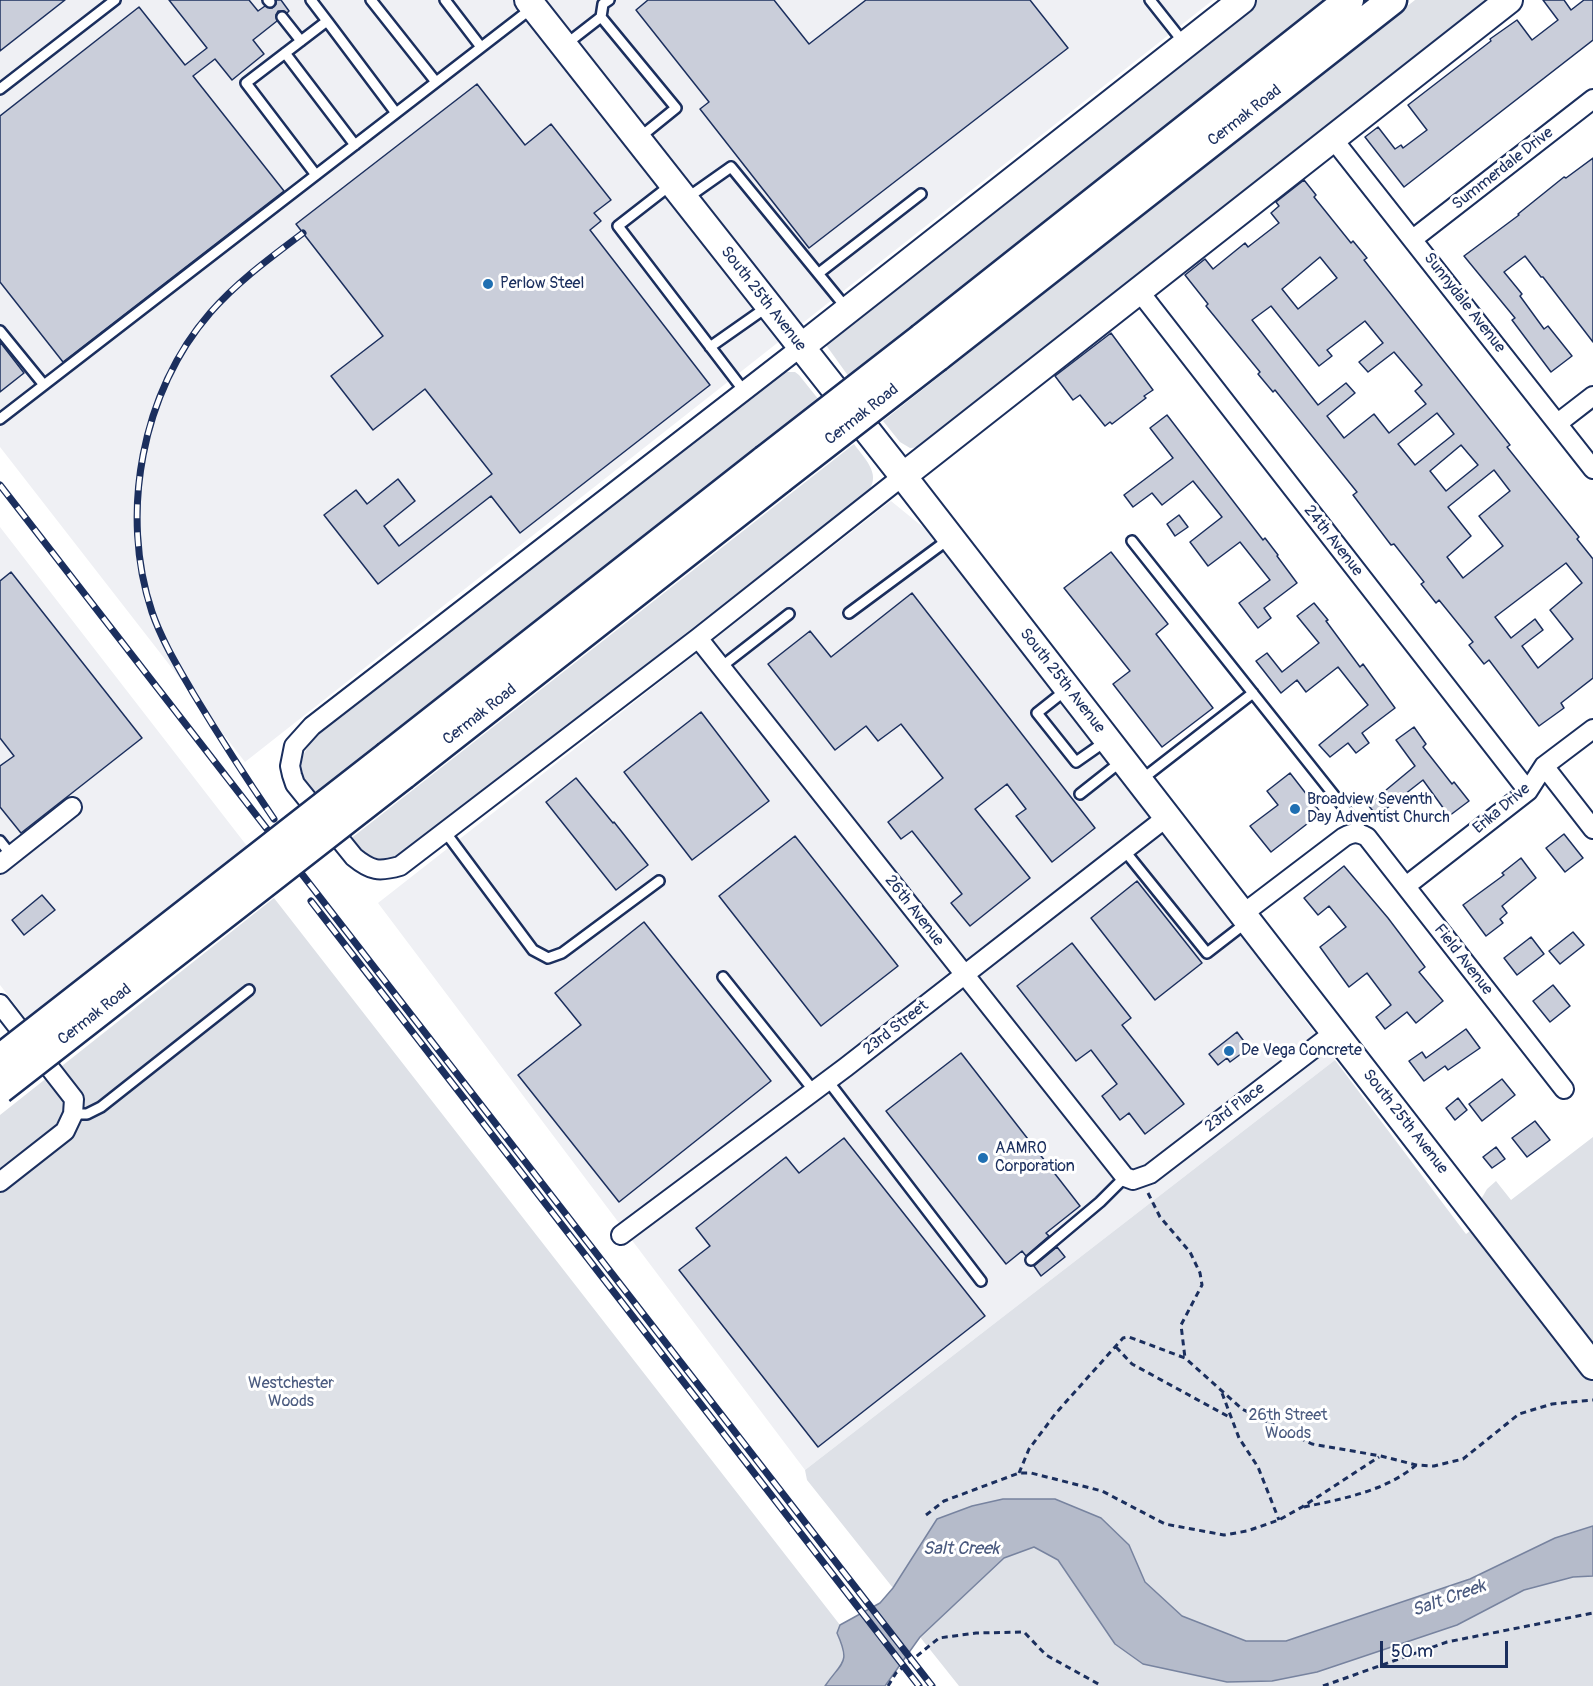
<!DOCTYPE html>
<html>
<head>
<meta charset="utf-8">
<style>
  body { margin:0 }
  #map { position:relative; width:1593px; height:1686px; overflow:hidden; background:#fff; font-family:Pangolin,sans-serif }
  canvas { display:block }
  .scale { position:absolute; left:1380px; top:1641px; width:128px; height:27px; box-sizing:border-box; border:3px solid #1b2f5e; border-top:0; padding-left:8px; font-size:18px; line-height:21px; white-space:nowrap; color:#1b2f5e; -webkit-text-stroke:4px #fff; paint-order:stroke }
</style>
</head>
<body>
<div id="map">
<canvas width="1593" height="1686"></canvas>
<div class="scale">50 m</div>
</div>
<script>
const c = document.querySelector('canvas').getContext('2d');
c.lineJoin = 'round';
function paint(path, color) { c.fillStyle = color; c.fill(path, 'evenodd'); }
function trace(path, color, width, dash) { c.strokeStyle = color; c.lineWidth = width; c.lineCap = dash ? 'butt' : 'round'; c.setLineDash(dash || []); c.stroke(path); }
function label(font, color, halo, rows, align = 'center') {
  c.font = font + ' Pangolin,sans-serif'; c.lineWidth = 6; c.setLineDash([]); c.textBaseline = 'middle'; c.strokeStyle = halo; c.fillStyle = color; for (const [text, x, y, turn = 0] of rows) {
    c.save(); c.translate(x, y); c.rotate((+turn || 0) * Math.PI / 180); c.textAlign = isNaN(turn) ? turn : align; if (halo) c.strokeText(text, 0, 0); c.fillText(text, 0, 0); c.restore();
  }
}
paint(new Path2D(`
  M0,0H1213L245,762L0,447Z
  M891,501L945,545L1335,1060L805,1470L378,903Z
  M0,527L247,846L27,1020L0,985Z`), '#eff0f4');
paint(new Path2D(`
  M1256,0H1332L849,377L826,345L827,341L833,331Z
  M1415,0H1493L923,447L910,448L900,442L883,421Z
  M784,372H795L799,375L819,400L315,797C297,772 296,757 318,735Z
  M854,444C864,458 881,473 869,490L410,849C384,865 370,862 349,840Z
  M274,898L840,1625L837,1633C851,1664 842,1661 825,1686H0V1115Z
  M1335,1060L1466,1234L1491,1216L1480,1201L1487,1189L1496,1181L1511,1200L1593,1137V1686H959L920,1637L929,1628L895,1585L893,1588L807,1480L805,1470Z`), '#dee1e7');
const water = new Path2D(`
  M1003,1499H1055L1101,1518L1129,1545L1145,1582L1182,1616L1246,1641H1286L1470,1579L1555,1538L1593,1526V1576L1573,1577L1524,1590L1457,1625L1317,1672L1272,1681L1227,1682L1143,1664L1115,1644L1058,1560L1034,1547L1004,1558L920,1637L885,1686H825C842,1661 851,1664 837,1633L840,1625L880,1603L893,1588L937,1519L972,1506Z`);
paint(water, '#b5bbca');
trace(water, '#77839f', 1.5);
const building = new Path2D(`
  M0,0H65L0,51Z
  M169,0H249L258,11L265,6L272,8L276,4V0H281L289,11L287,13L284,11H278L276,15L277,21L253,40L264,54L232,80L215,59L193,76L284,191L63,362L0,282V116L139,7L185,65L207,48Z
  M648,0H774L809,44L866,0H1030L1068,48L809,248L700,109L709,102L636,10Z
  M1543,0H1564L1571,10L1584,0H1593V40L1404,187L1365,137L1378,127L1395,149L1401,145L1403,148L1427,130L1408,105L1491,41L1490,39L1517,20L1532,40L1558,20Z
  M477,84L525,145L551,124L611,200L594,213L601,221L590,230L710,385L520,533L491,496L378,584L324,515L356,490L367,504L398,479L415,501L384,526L399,546L492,474L425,389L373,430L331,376L383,336L296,224Z
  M1593,158V342L1543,277H1541L1525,256L1504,272L1522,294L1520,296L1544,329L1548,326L1572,356L1551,372L1512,320L1515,318L1464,256L1519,215L1518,214L1564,177L1566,178Z
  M1304,180L1316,195L1314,197L1351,243L1353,241L1367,258L1364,260L1510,445L1507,447L1579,537L1577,539L1593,559V678L1561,703L1564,708L1539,726L1489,660L1484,664L1469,645L1473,642L1439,600L1436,603L1421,584L1424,582L1394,544L1391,545L1353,495L1357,492L1275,390L1273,392L1258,374L1260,372L1206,306L1208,304L1185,275L1205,259L1213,269L1245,243L1248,247L1279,223L1271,213L1279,206L1276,202ZM1320,257L1337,278L1298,309L1282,289ZM1271,306L1319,366L1332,356L1327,350L1365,321L1383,343L1359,362L1368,372L1394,352L1422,385L1415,391L1426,404L1389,433L1374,414L1344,438L1327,416L1355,393L1346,383L1318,405L1252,320ZM1437,413L1454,434L1415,465L1398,444ZM1461,445L1478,465L1446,491L1430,471ZM1494,470L1510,491L1479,516L1503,546L1463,578L1447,557L1471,536L1448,507ZM1566,563L1582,583L1550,610L1573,639L1538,668L1522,646L1543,630L1535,619L1511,638L1495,617Z
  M1111,333L1153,390L1144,396L1146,398L1112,424L1110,422L1105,426L1080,395L1073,400L1055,376Z
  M0,342L24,373L0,392Z
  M1167,415L1263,540L1265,538L1278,555L1277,556L1297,583L1264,608L1271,618L1258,628L1239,603L1270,580L1240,542L1208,566L1190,542L1222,517L1193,481L1162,505L1152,493L1133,507L1124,495L1173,458L1150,428Z
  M1179,515L1188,527L1175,536L1167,524Z
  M1111,552L1168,624L1156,634L1213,708L1162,747L1113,684L1130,671L1064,588Z
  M11,572L142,738L21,833L0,807V766L14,756L0,738V581Z
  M912,593L1095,828L1052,862L1016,816L1026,809L1007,784L975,809L1030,878L970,926L951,903L962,894L912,831L901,839L888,822L943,778L901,724L878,741L866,726L835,750L768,664L810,631L831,657Z
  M1314,603L1328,620L1326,621L1360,667L1363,664L1395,708L1362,733L1369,743L1356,753L1348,743L1330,757L1319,745L1368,705L1338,667L1306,692L1297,680L1281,693L1256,661L1267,653L1282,672L1319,643L1297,616Z
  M701,712L769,801L692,860L624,772Z
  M1414,727L1426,744L1423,747L1452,784L1454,782L1469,801L1449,816L1423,780L1377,816L1368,805L1415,766L1396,740Z
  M1290,773L1321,813L1271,852L1250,826L1278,805L1267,791Z
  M576,778L613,823L614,822L648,865L616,890L546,802Z
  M1564,834L1583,858L1565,872L1546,848Z
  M795,836L898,966L821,1026L719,896Z
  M1521,858L1536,878L1502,906L1507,913L1500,919L1503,923L1486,936L1463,905L1504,875L1502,873Z
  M1344,866L1388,918L1425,967L1419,972L1443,1001L1416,1023L1407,1012L1385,1029L1376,1017L1391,1005L1367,973L1349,987L1320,947L1346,927L1329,906L1318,915L1304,898Z
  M1137,881L1202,963L1155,1000L1091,918Z
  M42,895L55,910L24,935L12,920Z
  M644,922L771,1081L619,1202L518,1075L581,1025L555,993Z
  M1573,932L1584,945L1560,964L1549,951Z
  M1531,937L1544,954L1517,975L1504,958Z
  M1072,943L1131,1018L1122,1025L1184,1104L1145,1134L1129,1113L1120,1120L1102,1096L1117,1084L1091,1050L1076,1061L1017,986Z
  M1553,985L1570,1006L1550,1022L1533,1001Z
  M1466,1029L1480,1048L1448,1070L1445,1066L1424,1081L1409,1061L1422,1052L1426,1058Z
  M1237,1032L1249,1048L1230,1062L1227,1058L1218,1065L1209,1054Z
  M961,1053L1080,1206L1046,1233L1049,1236L1026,1256L1022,1251L1006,1264L886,1111Z
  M1502,1079L1515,1095L1482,1121L1469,1104Z
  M1458,1098L1467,1110L1455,1120L1446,1108Z
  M1535,1121L1550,1140L1527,1157L1512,1138Z
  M844,1138L985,1316L818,1447L679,1270L710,1246L696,1228L786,1157L799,1173Z
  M1496,1147L1505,1159L1492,1168L1483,1157Z
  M1057,1247L1065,1257L1041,1276L1034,1266Z`);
paint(building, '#caceda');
trace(building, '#1b2f5e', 1.5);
const lane = new Path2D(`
  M268,0L270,2
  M311,0L327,21L246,83L316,175
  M371,0L436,82
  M445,0L481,47
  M1150,0L1184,43
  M282,17L301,41
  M601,17L603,4L609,0
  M327,21L396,113
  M565,45L601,17L676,108L639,138
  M285,53L355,145
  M0,89L115,0
  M672,184L618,226L744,391
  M687,198L731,167L848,310
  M819,273L921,194
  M0,331L44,385
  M710,347L767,307
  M0,419L532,8
  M1132,541L1364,833
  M849,613L949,539
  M721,667L789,614
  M1066,690L1037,713L1076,762L1106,741
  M1141,780L1253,693
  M1080,794L1123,760
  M446,833L533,950L548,958L562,953L659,881
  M0,841L11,855
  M1124,850L1207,953L1247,922
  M723,977L814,1091
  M828,1081L981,1281
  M73,1114H87L101,1107L249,990
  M1031,1260L1100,1202L1125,1177`);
const street = new Path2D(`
  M1333,139L1593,469
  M1413,239L1593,99
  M1139,291L1528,791
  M801,347L312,726L294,746L290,766L292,775L295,784L354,857C371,871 379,872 400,866L698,638L903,476
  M1558,423L1593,396
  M698,638L1125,1177L1133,1180L1150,1174L1335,1032
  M1544,766L1593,829
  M0,864L72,807
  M1406,886L1528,791L1544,766L1593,729
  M1244,913L1344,837C1353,832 1358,832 1367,837L1564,1089
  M0,1004L74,1099L73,1114L65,1131L0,1182
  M621,1235L846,1067L1167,817`);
const secondary = new Path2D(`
  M528,0L903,476L1593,1366
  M801,347L1242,0
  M903,476L1509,0`);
const primary = new Path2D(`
  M922,338L1349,0
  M937,357L1392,0
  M388,756L765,460
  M403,775L780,479`);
trace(lane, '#1b2f5e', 14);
trace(street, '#1b2f5e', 22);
trace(secondary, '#1b2f5e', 30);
trace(primary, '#1b2f5e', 33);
trace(new Path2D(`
  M1148,1193L1160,1217L1190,1252L1200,1273L1202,1285L1181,1325L1185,1358
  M1116,1347L1132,1364L1231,1418
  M1222,1393L1239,1438L1258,1467L1279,1520
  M1019,1473L1029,1449L1056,1413L1123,1338L1129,1337L1185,1358L1242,1409L1312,1444L1381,1456L1416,1465L1434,1466L1463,1459L1519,1414L1552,1404L1593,1400
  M1304,1507C1342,1499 1386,1491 1416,1465
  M926,1515L944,1501L1019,1473H1031L1102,1491L1165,1524L1224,1535L1247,1531L1279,1520L1302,1507L1379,1457
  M888,1686L896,1673L939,1638L976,1633L1024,1632L1046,1655L1102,1686
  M1323,1686L1447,1642L1593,1613`), '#1b2f5e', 3, [6, 4.5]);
trace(lane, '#fff', 9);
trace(street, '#fff', 18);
trace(secondary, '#fff', 26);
trace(primary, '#fff', 28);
const rail = new Path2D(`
  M0,485L932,1686
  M274,819C246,778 219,736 193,693C178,667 162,641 152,612C119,514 142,391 210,313C237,282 270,258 303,233
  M311,901L919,1686`);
trace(rail, '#1b2f5e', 7);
trace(rail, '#fff', 4.5, [14]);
const primaryBridge = new Path2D(`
  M765,460L922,338
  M780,479L937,357
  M0,1059L388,756
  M0,1089L403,775`);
trace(primaryBridge, '#1b2f5e', 33, []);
trace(primaryBridge, '#fff', 28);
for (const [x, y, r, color] of [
  [488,284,6,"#1f6fb2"],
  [1295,809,6,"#1f6fb2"],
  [1229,1051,6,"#1f6fb2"],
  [983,1158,6,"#1f6fb2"]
]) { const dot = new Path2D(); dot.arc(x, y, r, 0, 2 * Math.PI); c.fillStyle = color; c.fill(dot); trace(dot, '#fff', 2); }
label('16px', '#1b2f5e', '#fff', [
  ["Cermak Road",1245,116,-38],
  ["Summerdale Drive",1503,169,-38],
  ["South 25th Avenue",763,299,52],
  ["Sunnydale Avenue",1464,303,52],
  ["Cermak Road",862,415,-38],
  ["24th Avenue",1333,541,52],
  ["South 25th Avenue",1062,681,52],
  ["Cermak Road",480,715,-38],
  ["Erika Drive",1502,809,-40],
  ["26th Avenue",914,911,52],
  ["Field Avenue",1463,960,52],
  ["Cermak Road",95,1015,-38],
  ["23rd Street",896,1028,-38],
  ["23rd Place",1235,1108,-37],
  ["South 25th Avenue",1405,1122,52]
]);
label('16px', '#1b2f5e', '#fff', [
  ["Perlow Steel",500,284],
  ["Broadview Seventh",1307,800],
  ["Day Adventist Church",1307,818],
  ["De Vega Concrete",1241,1051],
  ["AAMRO",995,1149],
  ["Corporation",995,1167]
], 'left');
label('16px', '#4c5c80', '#fff', [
  ["Westchester",291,1384],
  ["Woods",291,1402],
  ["26th Street",1288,1416],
  ["Woods",1288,1434]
]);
label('italic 18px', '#49597e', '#fff', [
  ["Salt Creek",961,1549],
  ["Salt Creek",1449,1599,-20]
]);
</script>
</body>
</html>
